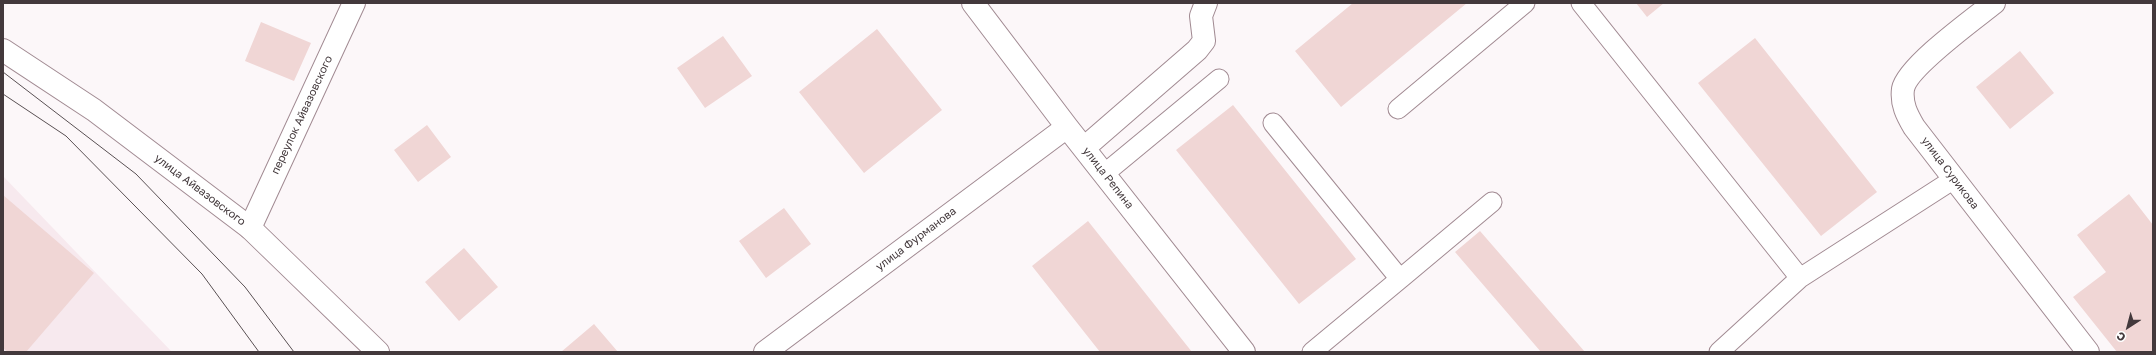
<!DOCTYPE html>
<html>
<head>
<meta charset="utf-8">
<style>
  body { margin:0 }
  #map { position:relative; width:2156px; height:355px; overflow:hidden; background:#fcf7f9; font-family:"Golos Text",sans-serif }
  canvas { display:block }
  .frame { position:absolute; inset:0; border:4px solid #43393c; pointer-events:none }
  .north { position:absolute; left:2108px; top:307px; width:40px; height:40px; -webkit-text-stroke:3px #fff; paint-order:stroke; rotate:216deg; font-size:11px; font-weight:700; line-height:16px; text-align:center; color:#43393c }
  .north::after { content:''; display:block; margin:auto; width:14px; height:18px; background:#43393c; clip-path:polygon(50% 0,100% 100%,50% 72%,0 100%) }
</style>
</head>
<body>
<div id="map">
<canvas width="2156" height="355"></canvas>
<div class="frame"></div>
<div class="north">С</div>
</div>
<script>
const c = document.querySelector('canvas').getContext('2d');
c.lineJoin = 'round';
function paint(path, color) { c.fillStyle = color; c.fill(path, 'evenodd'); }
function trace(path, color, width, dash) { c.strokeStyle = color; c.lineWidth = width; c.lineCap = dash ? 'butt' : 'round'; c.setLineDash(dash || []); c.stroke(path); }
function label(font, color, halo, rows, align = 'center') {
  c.font = font + ' "Golos Text",sans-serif'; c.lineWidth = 3; c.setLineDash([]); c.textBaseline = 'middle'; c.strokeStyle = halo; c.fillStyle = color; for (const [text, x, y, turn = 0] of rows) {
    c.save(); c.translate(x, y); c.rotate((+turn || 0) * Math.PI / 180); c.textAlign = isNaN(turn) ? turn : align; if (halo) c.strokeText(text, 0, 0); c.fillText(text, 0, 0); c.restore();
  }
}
paint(new Path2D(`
  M3,176L172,352H3Z`), '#f7e9ee');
paint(new Path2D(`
  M1353,3H1467L1341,107L1295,51Z
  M1636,3H1664L1647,17Z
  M261,22L311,43L294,81L245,61Z
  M877,29L942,110L864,173L799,92Z
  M723,36L752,76L705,108L677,68Z
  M1755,38L1877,192L1821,236L1698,83Z
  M2020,51L2054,93L2010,129L1976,87Z
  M1233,105L1356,259L1299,304L1176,150Z
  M427,125L451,157L418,182L394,150Z
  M2129,194L2153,225V352H2117L2073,297L2106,272L2077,235Z
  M3,195L94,273L26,352H8L3,348Z
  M784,208L811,244L766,278L739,241Z
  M1088,221L1192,352H1100L1032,266Z
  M1480,231L1585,352H1541L1455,252Z
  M464,248L498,287L459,321L425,282Z
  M594,324L618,352H561Z`), '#f0d6d5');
const lane = new Path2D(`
  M1581,3L1800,278
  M1398,109L1525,3
  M1273,123L1400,279L1312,352
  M1104,174L1219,79
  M1400,279L1492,202
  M1719,352L1800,278L1954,179`);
const street = new Path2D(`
  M973,3L1067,127L1244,352
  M1994,3C1974,19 1907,67 1903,89C1901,104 1907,115 1914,127L2088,352
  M1084,148L1197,50L1204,41L1201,16L1206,3
  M250,228L354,3
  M765,352L1067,127`);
const secondary = new Path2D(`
  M3,50L94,110L250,228L378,352`);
trace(lane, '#a18a92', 21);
trace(street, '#a18a92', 24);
trace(secondary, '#a18a92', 24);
trace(lane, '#fff', 19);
trace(street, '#fff', 22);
trace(secondary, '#fff', 22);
trace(new Path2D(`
  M3,72L136,174L245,287L294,352
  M3,94L66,136L202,274L259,352`), '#595053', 1);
label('11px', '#43393c', '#fff', [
  ["переулок Айвазовского",302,115,-65],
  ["улица Сурикова",1950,173,53],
  ["улица Репина",1108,178,52],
  ["улица Айвазовского",200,190,37],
  ["улица Фурманова",916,239,-37]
]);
</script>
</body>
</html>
